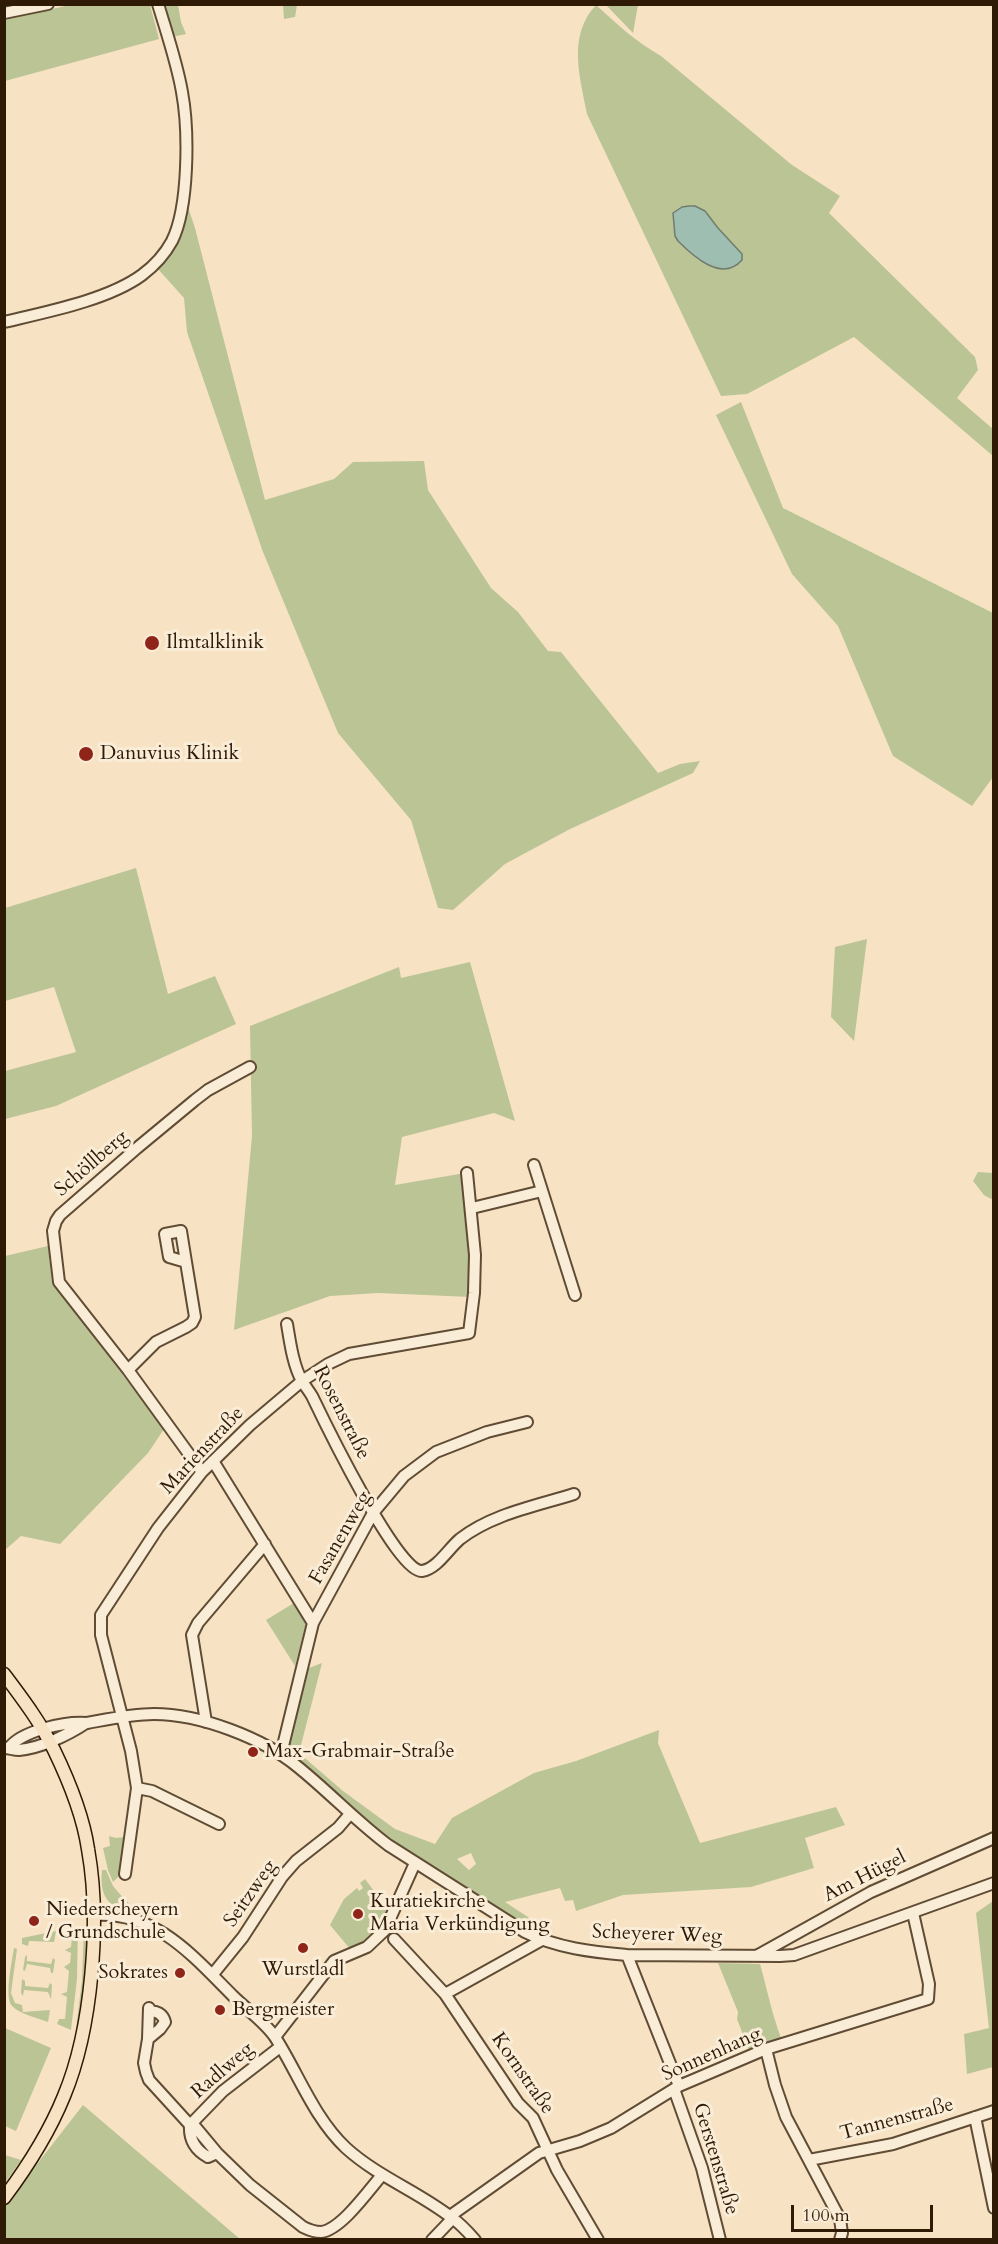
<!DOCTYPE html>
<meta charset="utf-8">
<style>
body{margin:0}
#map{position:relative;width:998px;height:2244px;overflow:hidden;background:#f7e3c3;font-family:Cardo,serif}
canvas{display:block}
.frame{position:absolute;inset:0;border:6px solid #2e1a05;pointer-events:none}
.scale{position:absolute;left:791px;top:2205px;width:142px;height:27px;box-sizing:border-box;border:3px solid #2e1a05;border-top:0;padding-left:8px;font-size:18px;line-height:21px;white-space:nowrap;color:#2e1a05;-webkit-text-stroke:4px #faedd8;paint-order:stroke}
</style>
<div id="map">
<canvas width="998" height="2244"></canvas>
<div class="frame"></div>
<div class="scale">100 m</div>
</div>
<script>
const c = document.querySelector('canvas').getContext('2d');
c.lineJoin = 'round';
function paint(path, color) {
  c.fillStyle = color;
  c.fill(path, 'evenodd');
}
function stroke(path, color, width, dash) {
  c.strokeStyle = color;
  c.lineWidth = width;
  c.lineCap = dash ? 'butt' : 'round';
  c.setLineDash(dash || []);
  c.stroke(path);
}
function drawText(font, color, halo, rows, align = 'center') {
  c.font = font + ' Cardo,serif';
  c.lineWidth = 6;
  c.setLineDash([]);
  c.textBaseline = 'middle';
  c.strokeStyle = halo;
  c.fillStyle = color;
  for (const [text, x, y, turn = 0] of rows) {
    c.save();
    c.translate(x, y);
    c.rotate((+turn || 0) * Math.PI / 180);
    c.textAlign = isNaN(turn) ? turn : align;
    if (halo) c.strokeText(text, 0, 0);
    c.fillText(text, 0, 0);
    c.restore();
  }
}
const green = new Path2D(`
 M75,4L150,5L159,39L5,81V19Z
 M164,5H178L181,22L186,34L172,37Z
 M283,5H297L295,17L284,19Z
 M596,5C617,24 636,42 661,56L792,165L840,196L829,213L975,357L978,370L957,398L993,429V456L854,337L747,394L721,396L587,114C580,77 567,36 596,5ZM695,206C717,217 728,244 737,266L728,269L714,267L694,255L675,236L673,213L683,207Z
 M606,5H638L633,33Z
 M188,207L195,228L265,500L334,479L353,462L424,461L428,490L491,588L518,612L548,651L561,652L658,773L680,764L700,761L693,773L570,829L505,864L453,910L438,908L411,820L338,733L263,552L187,332L184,298L158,269L180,236Z
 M741,402L783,508L993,613V777L972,806L893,756L838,626L792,574L716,415Z
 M136,868L168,994L215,976L236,1024L56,1106L5,1119V1071L76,1052L54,987L5,1001V908Z
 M867,939L854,1041L831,1017L835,947Z
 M470,962L515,1121L494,1113L402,1137L395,1185L465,1173L469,1206L471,1297L378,1293L330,1296L234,1330L252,1136L250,1026L399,967L401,978Z
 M978,1172L993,1173V1200L984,1195L973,1181Z
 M48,1246L52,1282L164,1429L148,1453L60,1544L21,1536L5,1550V1256Z
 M294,1603L306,1623L295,1666L266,1620Z
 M322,1663L299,1753L343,1791L395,1829L435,1844L452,1818L534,1773L576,1761L659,1730L658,1743L700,1843L836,1807L845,1825L805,1838L814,1868L751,1887L623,1895L576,1911L573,1900L565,1901L560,1888L505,1902L534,1921L531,1928L524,1927L397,1844L285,1754L290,1724L309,1668ZM471,1853L476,1864L469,1870L457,1859Z
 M109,1836L116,1838L124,1837L120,1875L113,1882L108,1870L103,1848L110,1846Z
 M102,1870H106L113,1886L125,1900L153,1922C123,1908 98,1912 102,1870Z
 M365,1879L390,1912C380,1930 369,1939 351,1950L330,1925L344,1899L357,1888L359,1891L363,1888L360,1883Z
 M993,1901V2067L967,2074L964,2034L989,2028L976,1913Z
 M78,1926L77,1979L71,2030L57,2024L59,2019H65L67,1997L61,1994L67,1992L69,1971L64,1967L70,1963L71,1953L65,1950L71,1947L72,1937L67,1934L68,1930Z
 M84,1928L87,1933L83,1999L79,2027L76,2029L82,1980Z
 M56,1931L54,1942L29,1941L28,1946L22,1944V1938Z
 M14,1948L17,1949L11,1993L15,2003L22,2005L23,2012L50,2010L48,2022C38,2018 19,2014 12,2006C4,1997 12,1961 14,1948Z
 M27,1955V1961L51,1964L53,1958L55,1960L53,1973H51L50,1968L27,1964L25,1971L23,1970L25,1957Z
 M718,1963L760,1964C767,1989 772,2014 781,2038L749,2050L737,2019L738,2012Z
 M22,1979L25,1981V1986L48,1988L50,1983L52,1985L51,1999L48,1992L24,1990L23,1996L21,1993Z
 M5,2028L51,2048L16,2131L5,2126Z
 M83,2105L240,2239L5,2240V2205Z
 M5,2155L21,2160L5,2183L4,2155Z`);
const water = new Path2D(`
 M689,206H695L705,211L718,228L742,254V260C722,283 693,256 678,241L675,236L673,213L682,207Z`);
const minor = new Path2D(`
 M4,13L48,4
 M4,322C46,312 108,300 142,275C154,266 165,254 172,241C189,207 189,130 182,92C177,63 167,34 158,4
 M534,1165L575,1295
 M472,1208L542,1191
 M181,1231L186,1262L169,1257L165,1234Z
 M287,1324C290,1342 293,1365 302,1381C305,1386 309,1391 312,1396C324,1421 398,1574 422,1571C437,1569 449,1548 460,1539C492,1514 536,1506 574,1494
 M128,1370L156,1342L186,1327L192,1323L195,1317L186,1262
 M213,1461L313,1623
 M202,1472L128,1370L59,1282L53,1231L56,1221L60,1215L137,1148L195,1100L208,1090L250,1067
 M206,1722L192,1635L198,1623L265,1544
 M4,1748C10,1748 13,1750 19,1750C41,1748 68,1735 86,1723
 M9,1748C21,1731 66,1721 87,1723C109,1719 132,1714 154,1714C200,1714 263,1738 298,1767C329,1792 356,1821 388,1845L525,1932C557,1948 592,1952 627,1955L780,1956L794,1955L994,1883
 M281,1754L313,1623L373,1513L404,1476L436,1452L487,1432L527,1422
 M137,1788L152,1791L219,1824
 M125,1874L137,1788L131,1751L101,1635V1615L158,1528L202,1472L250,1425L302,1381L328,1364L349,1354L469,1333L474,1293L475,1255L467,1173
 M93,1915C155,1910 193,1956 233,1996C246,2009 265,2022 275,2037C298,2073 314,2118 346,2148C378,2177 419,2192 452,2218C461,2224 468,2232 475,2240
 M394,1939L445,1994L542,1940
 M627,1955L679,2086
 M758,1955L871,1892L994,1838
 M213,1974L243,1937L282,1877L296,1861L338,1828L350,1814
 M445,1994L518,2103L533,2118L557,2170L598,2240
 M149,2008L148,2039L144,2063L146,2072L149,2080L190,2125L192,2123L217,2153L208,2157C195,2150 189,2140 190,2125
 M275,2037L334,1961L367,1947L385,1930L415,1863
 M148,2039L160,2029L165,2022C163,2014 156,2010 149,2012
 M766,2049L775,2085L786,2117L840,2219L842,2233L840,2240
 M674,2089L702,2168L720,2240
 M975,2117L994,2208
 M192,2123L223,2091L280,2047
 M217,2153L250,2185L303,2227C309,2230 314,2232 321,2232C341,2230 369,2190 382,2175
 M809,2160L893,2144L994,2111
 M450,2216L539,2153L580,2141L611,2128L679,2086L766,2049L928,1999L929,1984L913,1913
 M432,2240L453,2218`);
const major = new Path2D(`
 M4,1674C22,1698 41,1723 54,1750C69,1781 83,1815 88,1849C101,1921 92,2029 64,2096C49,2133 28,2166 4,2198`);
const markers = [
 [152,643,8,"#8f2418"],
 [86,754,8,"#8f2418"],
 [253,1752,6,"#8f2418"],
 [358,1914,6,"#8f2418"],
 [34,1921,6,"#8f2418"],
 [303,1948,6,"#8f2418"],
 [180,1973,6,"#8f2418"],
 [220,2010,6,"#8f2418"]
];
const poiNames = [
 ["Ilmtalklinik",166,643],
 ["Danuvius Klinik",100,754],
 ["Max-Grabmair-Straße",265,1752],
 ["Kuratiekirche",370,1902],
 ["Maria Verkündigung",370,1925],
 ["Niederscheyern",46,1910],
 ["/ Grundschule",46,1933],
 ["Wurstladl",303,1970,"center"],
 ["Sokrates",168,1973,"right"],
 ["Bergmeister",232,2010]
];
const streetNames = [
 ["Schöllberg",92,1164,-41],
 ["Rosenstraße",341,1413,63],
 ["Marienstraße",203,1451,-47],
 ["Fasanenweg",341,1538,-60],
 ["Am Hügel",865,1877,-27],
 ["Seitzweg",251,1894,-55],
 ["Scheyerer Weg",657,1935,2],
 ["Sonnenhang",712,2055,-24],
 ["Radlweg",223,2071,-41],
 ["Kornstraße",522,2074,55],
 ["Tannenstraße",897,2120,-15],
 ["Gerstenstraße",715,2159,73]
];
paint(green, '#bbc495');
paint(water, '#9dbeb1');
stroke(water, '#717c6c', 1.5);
stroke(minor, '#604c34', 14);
stroke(major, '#2e1a05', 15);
stroke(minor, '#faedd8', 10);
stroke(major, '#f7e3c3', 12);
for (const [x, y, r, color] of markers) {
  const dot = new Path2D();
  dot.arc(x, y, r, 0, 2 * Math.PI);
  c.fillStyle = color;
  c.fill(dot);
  stroke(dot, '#faedd8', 2);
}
drawText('20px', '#2e1a05', '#faedd8', poiNames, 'left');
drawText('20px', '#2e1a05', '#faedd8', streetNames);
</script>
